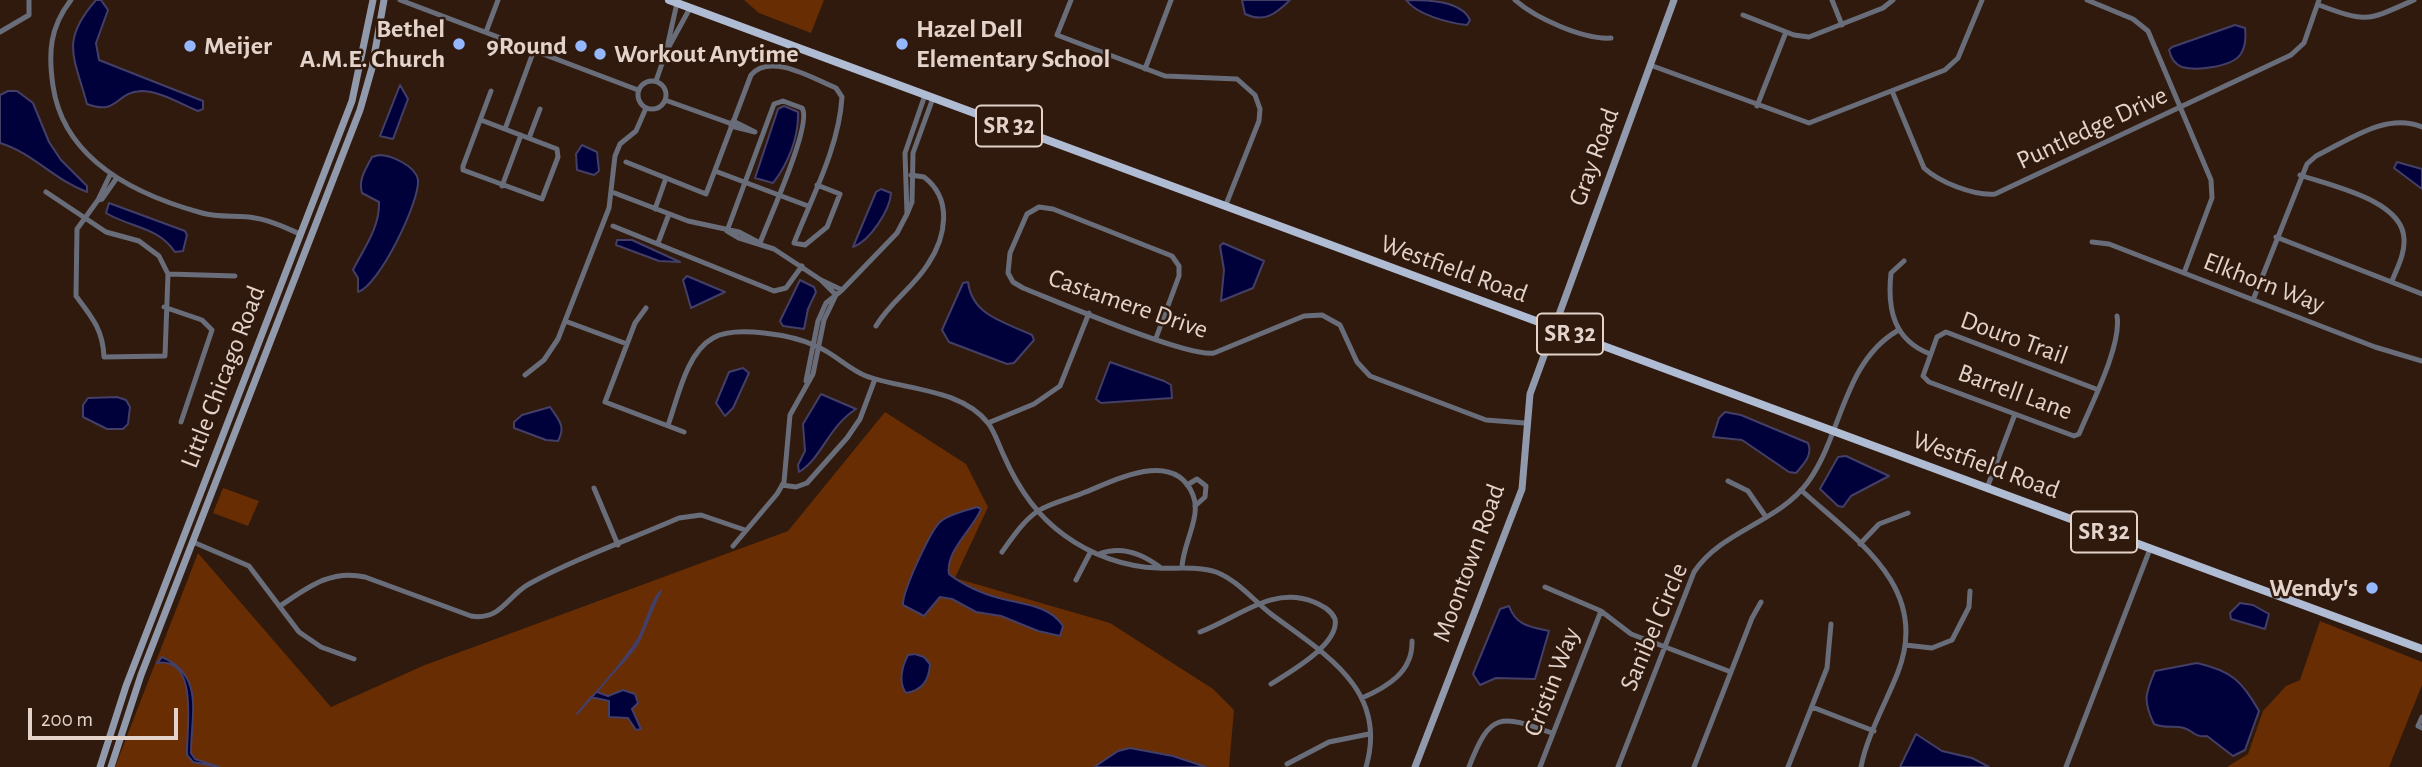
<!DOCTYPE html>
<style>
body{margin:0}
#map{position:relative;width:2422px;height:767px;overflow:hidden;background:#301a0d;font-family:"Alegreya Sans",sans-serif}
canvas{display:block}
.scale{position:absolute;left:28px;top:708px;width:150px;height:32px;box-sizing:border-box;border:4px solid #e3d3cb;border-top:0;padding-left:9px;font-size:21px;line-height:24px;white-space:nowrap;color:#e3d3cb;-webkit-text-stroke:5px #301a0d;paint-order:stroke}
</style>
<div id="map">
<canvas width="2422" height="767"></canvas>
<div class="scale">200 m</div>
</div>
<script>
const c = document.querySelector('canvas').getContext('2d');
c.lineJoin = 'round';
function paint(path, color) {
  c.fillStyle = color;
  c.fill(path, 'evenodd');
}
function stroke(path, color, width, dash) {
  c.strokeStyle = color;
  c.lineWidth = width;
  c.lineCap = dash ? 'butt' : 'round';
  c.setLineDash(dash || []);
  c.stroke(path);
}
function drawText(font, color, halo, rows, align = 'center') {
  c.font = font + ' "Alegreya Sans",sans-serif';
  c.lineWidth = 5;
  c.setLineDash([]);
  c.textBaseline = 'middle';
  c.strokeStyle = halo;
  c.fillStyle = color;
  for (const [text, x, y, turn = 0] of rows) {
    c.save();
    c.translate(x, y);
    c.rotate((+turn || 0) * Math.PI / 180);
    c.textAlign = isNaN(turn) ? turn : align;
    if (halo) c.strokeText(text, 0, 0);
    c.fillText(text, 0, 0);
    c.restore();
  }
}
const green = new Path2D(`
 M744,0H824L811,33L759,13Z
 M885,412L966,464L988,507L955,578L1110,623L1213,689L1234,710L1229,767H115L198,553L331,707L425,665L788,531Z
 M223,488L259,501L248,526L213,513Z
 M2320,621L2422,662V685L2389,767H2227L2248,754L2263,711L2286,686L2300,680Z`);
const water = new Path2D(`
 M96,0H101L108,10L96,43L99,60L203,101V109L198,111C181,104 160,91 141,91C115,92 119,116 87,104C74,56 60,41 96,0Z
 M1242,0H1290C1276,14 1264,23 1245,14Z
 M1406,0C1427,0 1461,0 1470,20L1467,25C1449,23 1417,15 1406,0Z
 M2235,25L2245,28C2246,37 2246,47 2240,55C2231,67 2196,71 2182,67C2174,64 2171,58 2169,50L2172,47Z
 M400,85L408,99L393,139L380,136Z
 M8,91H17L33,103L49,142L61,160L87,186V192C54,180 33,153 0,143V95Z
 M784,106L798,112C799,137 788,164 773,183L755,178L778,109Z
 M582,145L597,152L599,171L594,175L577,170L576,154Z
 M379,155C391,155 416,166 418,180C420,201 379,286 358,292V278L353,270C364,248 380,227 379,202L362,193C358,179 366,169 372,157Z
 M2397,162L2422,169V189L2394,168Z
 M881,189L891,193C890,210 870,241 853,247L876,192Z
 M109,203L185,231L187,235L183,251L175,252C157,226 131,228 106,213Z
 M617,240H632L680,262L659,261L616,245Z
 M1223,243L1264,261L1253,288L1221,301L1224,270L1220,246Z
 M687,276L725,292L691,308L683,280Z
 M800,280L814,287L816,292L808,309L804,329L783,326L780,321Z
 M968,282C972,316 1005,322 1032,335L1034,340L1014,363L1007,364L949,342L942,330L963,283Z
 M1110,362L1164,381L1171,385L1172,398L1101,403L1096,399Z
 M743,368L749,373L733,408L725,416L716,403L729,372Z
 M821,394L856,409C828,427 822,458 799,472L798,465L805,451L803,424Z
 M117,397L126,400L130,407L128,424L123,429H107L83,417V405L88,398Z
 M550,407C559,420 566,426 558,441L546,440L514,428V422L522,415Z
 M1725,412L1741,415L1808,443C1813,455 1804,464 1796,473L1789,472L1742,440L1713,437L1719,418Z
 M1846,456L1889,476L1851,496L1843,507L1838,506L1820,489L1838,457Z
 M977,507L981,509C974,528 945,551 949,574C961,584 983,594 999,598C1021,604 1050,605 1063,626L1060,636L1038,631L1001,616L976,612L952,599L940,597L924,616L903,605C902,592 931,529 941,521C952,513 965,511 977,507Z
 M661,591C652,607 647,625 639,641C628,661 609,674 597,692L608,696L623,690L635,694L638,703L632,709L641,729L636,730L628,718L609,717V701L591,697L577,714C597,691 621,666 638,639C645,627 652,598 661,591Z
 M2240,603L2253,605L2269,614L2265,629L2231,619L2230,613Z
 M1509,606C1516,626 1531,627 1549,631L1535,679L1496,678L1480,685L1473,674L1500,609Z
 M915,654L924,657L930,664C929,680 923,690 906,693C898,683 902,666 908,655Z
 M162,657C205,676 191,714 191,753L195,759L219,767L193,762L187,755C186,732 200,656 157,663Z
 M2197,663C2232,671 2242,681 2259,711L2245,750L2233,756L2207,736C2195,738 2194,731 2184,728C2174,725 2165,729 2154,724C2143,701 2145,694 2155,671Z
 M1916,734L1942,751L1972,758L1989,767H1900Z
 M1130,748L1173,756L1206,767H1094L1118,751Z`);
const street = new Path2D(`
 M71,0C50,27 48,52 53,86C64,161 136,195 202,213C219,218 238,215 255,218C271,220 286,228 300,234
 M400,0L638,90
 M1071,0L1057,35L1165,76L1237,79L1255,95L1260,109L1259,121L1225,207
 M1515,0C1535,18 1584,40 1611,38
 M1832,0L1842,25
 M2087,0L2133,19L2148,31L2211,180L2212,198L2184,273
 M677,3L666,52L690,8
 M2319,5C2367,23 2367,21 2414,0
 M1743,15L1794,35L1809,37L1883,8L1893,0
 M0,32L29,15V0
 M486,32L498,0
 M1650,65L1809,123L1945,70L1958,58L1982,0
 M1145,69L1171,0
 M638 95a14 14 0 1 1 28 0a14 14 0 1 1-28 0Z
 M656,81L666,52
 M1892,91L1924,168C1939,182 1974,196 1995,194L2291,55L2304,43L2319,0
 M925,95L905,153L907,214L912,202L913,153L933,98
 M665,100L732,124
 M1757,106L1786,32
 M481,120L557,149L558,157L542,199L463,170V166L491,91
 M731,126L755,132L733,121
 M505,129L534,50
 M529,138L540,109
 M626,162L706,194L751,75C770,52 814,79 836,88L842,97C839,147 812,197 794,243L805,245L827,227L840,194L817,185
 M715,171L808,206
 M110,175L98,200L102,199L116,179
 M2300,175C2331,186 2403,200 2404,239C2405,254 2397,268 2392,281
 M502,186L521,135
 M46,192L106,232L139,241L159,256L168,274L165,356L104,357C103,330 92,317 76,296L77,229L98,200
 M612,192L688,221L739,232L760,243
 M655,209L666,178
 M613,226L774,291L786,288L802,266
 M727,231L774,104L783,101L802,108C813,123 768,221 760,243
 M727,231L739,238L774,249L821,280
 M2276,237L2422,294
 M2092,242L2109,244L2375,347L2422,361
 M658,243L669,214
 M1904,261L1891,273C1887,310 1894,340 1930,354
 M168,274L235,276
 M842,290L821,280L836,295L842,290L897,233L907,214
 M2253,300L2307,164L2316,156C2349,140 2386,112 2422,127
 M164,307L202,320L212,330L181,422
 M646,308L635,323L605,402L684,432
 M565,321L627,344
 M876,326C890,302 913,288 928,264C946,237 953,199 924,177L911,175
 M1156,338L1179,276V266L1172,256L1053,209L1039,207L1027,214L1010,253L1008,273L1013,282L1023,288C1056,301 1188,358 1214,353L1304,316L1322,315L1340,325L1357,362L1370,376L1486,420L1525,423
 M525,375L544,360L558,339L609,208L615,156L620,144L636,131L646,108
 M2096,389L1946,332L1937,337L1923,376L1929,382L2074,436L2079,434C2091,405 2122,345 2117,316
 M988,423L1034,404L1060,386L1089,313
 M668,425C678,398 686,353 713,338C735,325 793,335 816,346C834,353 848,369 866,376C904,390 960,388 988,423C995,432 999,446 1004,456C1018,488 1036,515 1064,535C1091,555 1125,567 1158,568C1177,569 1198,566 1216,572C1237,580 1253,600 1271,614C1323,653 1389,689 1366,767
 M1728,481L1748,491L1766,517
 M782,485L796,487L807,483L847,438L860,419L875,379
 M1187,485L1197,479L1206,486L1205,497L1195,506
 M594,488L618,545
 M1987,488L2015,414
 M1801,490C1856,540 1931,587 1898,672C1886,703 1867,735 1861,767
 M193,542L249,566L299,632L321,647L354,659
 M1860,544L1879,524L1908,513
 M733,546L777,494L784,482L790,415L813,374L824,320L836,295L826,303L818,321L806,381
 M1002,552C1012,538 1024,520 1038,511C1050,503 1069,499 1083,493C1114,481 1174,448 1193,495C1202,517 1182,545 1182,568
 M1099,554C1122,545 1143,554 1161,568
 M1076,580L1091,551
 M1545,587L1601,611L1631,634L1731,672
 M280,606C307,588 330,569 365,577L471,616C501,621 507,596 529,584C574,559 631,539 679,518L701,515L745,530
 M1200,632C1238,618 1272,585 1314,602C1323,606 1331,610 1335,619C1340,644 1290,672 1271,684
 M1905,645L1932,648L1952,640L1969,607L1970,591
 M1362,698C1387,687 1413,672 1412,641
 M1812,707L1874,731
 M2422,717L2418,726L2422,728
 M1287,764L1329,742L1369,734
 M1469,767C1490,712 1500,714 1552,733
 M1540,767L1601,611
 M1618,767L1694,572C1722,530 1778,523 1808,482C1842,435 1843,363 1897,331
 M1694,767L1752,618L1761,602
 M1788,767L1827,668L1831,624
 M2066,767L2150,549`);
const secondary = new Path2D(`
 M100,767L126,686L352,101L373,0
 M111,767L141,675L360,110L372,68L384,0
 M1415,767L1522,489L1530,394L1674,0`);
const primary = new Path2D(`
 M669,0L2422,649`);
const markers = [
 [459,44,7,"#94b7fd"],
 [902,44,7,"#94b7fd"],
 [190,46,7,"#94b7fd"],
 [581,46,7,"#94b7fd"],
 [600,54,7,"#94b7fd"],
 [2372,588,7,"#94b7fd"]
];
const shields = [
 [1009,126,66],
 [1570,334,66],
 [2104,532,66]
];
const shieldNames = [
 ["SR 32",1009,126],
 ["SR 32",1570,334],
 ["SR 32",2104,532]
];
const poiNames = [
 ["Bethel",445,29],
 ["A.M.E. Church",445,59],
 ["Hazel Dell",916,29,"left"],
 ["Elementary School",916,59,"left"],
 ["Meijer",204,46,"left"],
 ["9Round",567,46],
 ["Workout Anytime",614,54,"left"],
 ["Wendy's",2358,588]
];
const streetNames = [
 ["Puntledge Drive",2092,128,-25],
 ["Gray Road",1594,157,-70],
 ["Westfield Road",1454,269,20],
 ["Elkhorn Way",2264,283,21],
 ["Castamere Drive",1128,304,19],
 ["Douro Trail",2014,338,20],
 ["Little Chicago Road",223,377,-69],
 ["Barrell Lane",2015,392,20],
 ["Westfield Road",1986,465,20],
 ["Moontown Road",1469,563,-70],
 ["Sanibel Circle",1654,627,-67],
 ["Cristin Way",1552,682,-69]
];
paint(green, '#682d03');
paint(water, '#00003b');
stroke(water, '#443f66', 2);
stroke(street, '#686d79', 5);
stroke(secondary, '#919aac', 7);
stroke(primary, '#b0bcd4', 8);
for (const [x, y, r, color] of markers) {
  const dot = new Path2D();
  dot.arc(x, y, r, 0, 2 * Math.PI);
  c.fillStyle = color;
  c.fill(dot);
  stroke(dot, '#301a0d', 2.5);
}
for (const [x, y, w] of shields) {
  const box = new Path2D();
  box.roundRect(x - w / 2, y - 20.5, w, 41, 5);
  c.fillStyle = '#301a0d';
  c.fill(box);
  stroke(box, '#e3d3cb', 2);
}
drawText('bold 24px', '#e3d3cb', null, shieldNames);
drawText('bold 26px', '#e3d3cb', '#301a0d', poiNames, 'right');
drawText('26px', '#e3d3cb', '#301a0d', streetNames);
</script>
